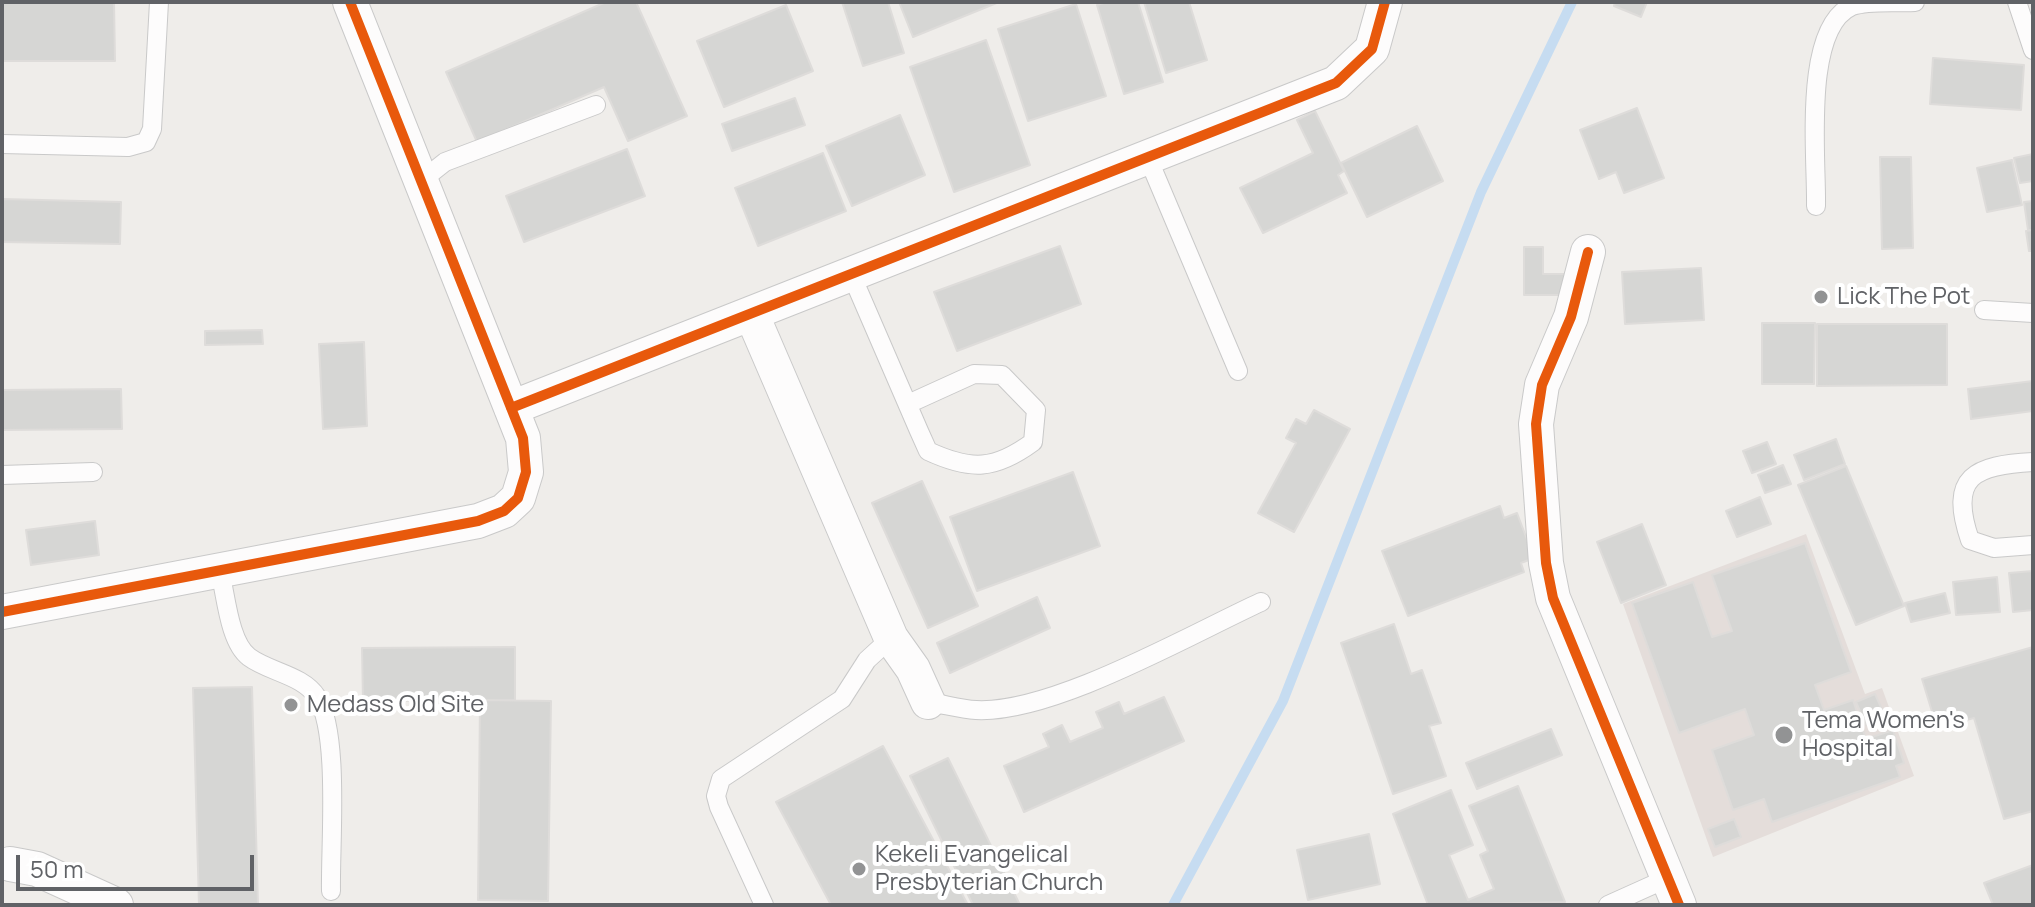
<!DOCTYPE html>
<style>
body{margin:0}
#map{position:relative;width:2035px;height:907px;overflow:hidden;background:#efedea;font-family:Manrope,sans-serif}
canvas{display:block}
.frame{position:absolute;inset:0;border:4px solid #606266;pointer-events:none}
.scale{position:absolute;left:16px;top:855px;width:238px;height:36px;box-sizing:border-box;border:4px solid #606266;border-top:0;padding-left:10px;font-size:24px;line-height:28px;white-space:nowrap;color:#606266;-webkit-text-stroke:6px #fff;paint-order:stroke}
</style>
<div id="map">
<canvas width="2035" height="907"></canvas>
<div class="frame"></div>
<div class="scale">50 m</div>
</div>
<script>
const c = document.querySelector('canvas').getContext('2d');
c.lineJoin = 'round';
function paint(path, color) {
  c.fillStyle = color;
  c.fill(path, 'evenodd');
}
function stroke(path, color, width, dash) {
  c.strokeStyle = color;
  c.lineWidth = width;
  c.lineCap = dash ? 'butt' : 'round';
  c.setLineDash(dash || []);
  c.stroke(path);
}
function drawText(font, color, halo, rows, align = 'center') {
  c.font = font + ' Manrope,sans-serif';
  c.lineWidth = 8;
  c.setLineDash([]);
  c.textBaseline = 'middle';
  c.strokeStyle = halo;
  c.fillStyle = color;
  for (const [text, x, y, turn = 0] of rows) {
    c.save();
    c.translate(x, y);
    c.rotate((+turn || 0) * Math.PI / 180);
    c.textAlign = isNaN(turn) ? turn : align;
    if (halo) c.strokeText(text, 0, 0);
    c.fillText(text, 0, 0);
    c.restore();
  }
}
const medical = new Path2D(`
 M1806,534L1865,694L1882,688L1914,776L1713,857L1623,604Z`);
const stream = new Path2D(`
 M1173,905L1283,701L1481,192L1572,2`);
const building = new Path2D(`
 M2,2H114L115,61H2Z
 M606,2H636L687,116L628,141L604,87L477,142L446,72Z
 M842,2H888L904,53L863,66Z
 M899,2H999L913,37Z
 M1107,2H1138L1163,82L1124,94L1097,5Z
 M1144,2H1189L1207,60L1166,73Z
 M1615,2H1647L1641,17L1614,6Z
 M1076,4L1106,96L1028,121L998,29Z
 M786,5L813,71L724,107L697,41Z
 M986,40L1030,165L954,192L910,67Z
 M1933,58L2024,65L2021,110L1930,104Z
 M795,98L805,125L732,151L722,124Z
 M1637,108L1664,178L1624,193L1616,172L1599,179L1580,130Z
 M1315,111L1344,171L1338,175L1347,193L1263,233L1240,188L1313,153L1297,120Z
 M900,115L925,175L852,206L826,146Z
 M1417,126L1443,181L1367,217L1341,163Z
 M627,149L645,196L524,242L506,196Z
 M823,153L846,211L758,246L735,188Z
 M2033,154V181L2020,183L2014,158Z
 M1880,157H1911L1913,248L1882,249Z
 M2012,160L2022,205L1987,212L1977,168Z
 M2,199L121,202L120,244L2,242Z
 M2033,201V230H2028L2024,202Z
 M2033,230V251H2029L2026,231Z
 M1060,246L1081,304L957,351L934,292Z
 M1524,247H1543V274H1567V295H1524Z
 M1701,268L1704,320L1625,324L1622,272Z
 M1762,323H1815L1814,384H1762Z
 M1817,324H1947V385L1817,386Z
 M262,330L263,344L205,345V331Z
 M364,342L367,426L323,429L319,344Z
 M2033,381V411L1971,419L1968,389Z
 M121,389L122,429L2,430V390Z
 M1314,410L1350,429L1294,532L1258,513L1296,443L1286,438L1296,419L1306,424Z
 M1836,439L1845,464L1804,480L1794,455Z
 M1767,442L1776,464L1752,473L1743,451Z
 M1783,465L1791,484L1765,493L1758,475Z
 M1846,466L1904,606L1856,625L1798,485Z
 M1073,472L1100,546L977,591L950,517Z
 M922,481L978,606L928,628L872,503Z
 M1760,497L1771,524L1737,537L1726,511Z
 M1500,506L1504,518L1517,513L1534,558L1521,563L1524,572L1408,616L1382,551Z
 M95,521L99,555L31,565L26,530Z
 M1642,524L1666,585L1621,603L1597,542Z
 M1805,543L1851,672L1815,685L1824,710L1853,700L1866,739L1893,730L1904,763L1896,766L1900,777L1772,822L1764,799L1733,810L1712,750L1754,735L1745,709L1679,733L1632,603L1693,582L1712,637L1732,631L1712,575Z
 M2033,571V610L2013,612L2009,573Z
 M1997,577L2000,612L1956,615L1953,582Z
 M1945,593L1950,613L1911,622L1905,603Z
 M1037,597L1050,628L950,673L937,643Z
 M1394,624L1411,674L1422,670L1441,723L1429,726L1446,776L1393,794L1341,643Z
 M515,647V700L363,701L362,648Z
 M2033,647V811L2004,819L1974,718L1937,728L1922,679Z
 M252,687L258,905H199L193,688Z
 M1875,694L1885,716L1866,725L1856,702Z
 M1164,697L1184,741L1024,812L1004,766L1049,747L1043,734L1062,725L1070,742L1103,728L1096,712L1119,702L1124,714Z
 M480,700L551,701L548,901L478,900Z
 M1551,729L1562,755L1477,789L1466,763Z
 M883,746L968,905H831L776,802Z
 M948,758L1020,905H973L910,776Z
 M1518,786L1565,902L1428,905L1393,814L1451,790L1473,845L1449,855L1468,900L1494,889L1480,855L1488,851L1469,806Z
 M1734,819L1741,837L1715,847L1708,829Z
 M1369,834L1380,884L1308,900L1297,850Z
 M2033,865V905H1993L1984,883Z`);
const lane = new Path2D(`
 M2017,2L2033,50
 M2,144L128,147L146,142L152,129L159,2
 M1148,158L1238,371
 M421,181L445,162L596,105
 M1816,206C1817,158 1802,28 1852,6C1869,0 1897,3 1915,2
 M852,276L919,431L928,451C971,471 995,470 1033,442L1036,410L1002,375L974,374L908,404
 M1984,310L2033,313
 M2033,462C1975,465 1948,476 1970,540L1994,548L2033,545
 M2,475L93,472
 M220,572C226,595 229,642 249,657C269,672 303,675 317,697C340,733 330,845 331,891
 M928,702C943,704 960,709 976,710C1052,714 1189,635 1261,602
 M764,905L719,807L716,796L721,779L842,699L867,660L891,638
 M1608,905L1668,878`);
const street = new Path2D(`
 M1588,252L1571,317L1542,385L1536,424L1546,563L1553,598L1679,905
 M752,315L891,638L913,669L928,702
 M511,408L1336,83L1372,49L1385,2
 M2,612L478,521L504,511L518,498L526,472L523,438L350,2
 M10,864L37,869L116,905`);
const cycleway = new Path2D(`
 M1588,252L1571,317L1542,385L1536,424L1546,563L1553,598L1679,905
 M511,408L1336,83L1372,49L1385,2
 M2,612L478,521L504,511L518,498L526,472L523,438L350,2`);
const markers = [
 [1821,297,8,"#929394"],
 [291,705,8,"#929394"],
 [1784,735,10,"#929394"],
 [859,869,8,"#929394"]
];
const poiNames = [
 ["Lick The Pot",1837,297],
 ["Medass Old Site",307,705],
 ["Tema Women's",1802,721],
 ["Hospital",1802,749],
 ["Kekeli Evangelical",875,855],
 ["Presbyterian Church",875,883]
];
paint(medical, '#e4ddda');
stroke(stream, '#c6dcf1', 10);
paint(building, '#d6d6d4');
stroke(building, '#dedcda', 2);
stroke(lane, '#c9c9c9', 20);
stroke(street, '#c9c9c9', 36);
stroke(lane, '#fdfcfc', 18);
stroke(street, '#fdfcfc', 34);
stroke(cycleway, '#e8590c', 10);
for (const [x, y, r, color] of markers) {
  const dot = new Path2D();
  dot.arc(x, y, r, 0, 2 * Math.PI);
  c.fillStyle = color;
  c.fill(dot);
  stroke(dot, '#fff', 3);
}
drawText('24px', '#606266', '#fff', poiNames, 'left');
</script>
